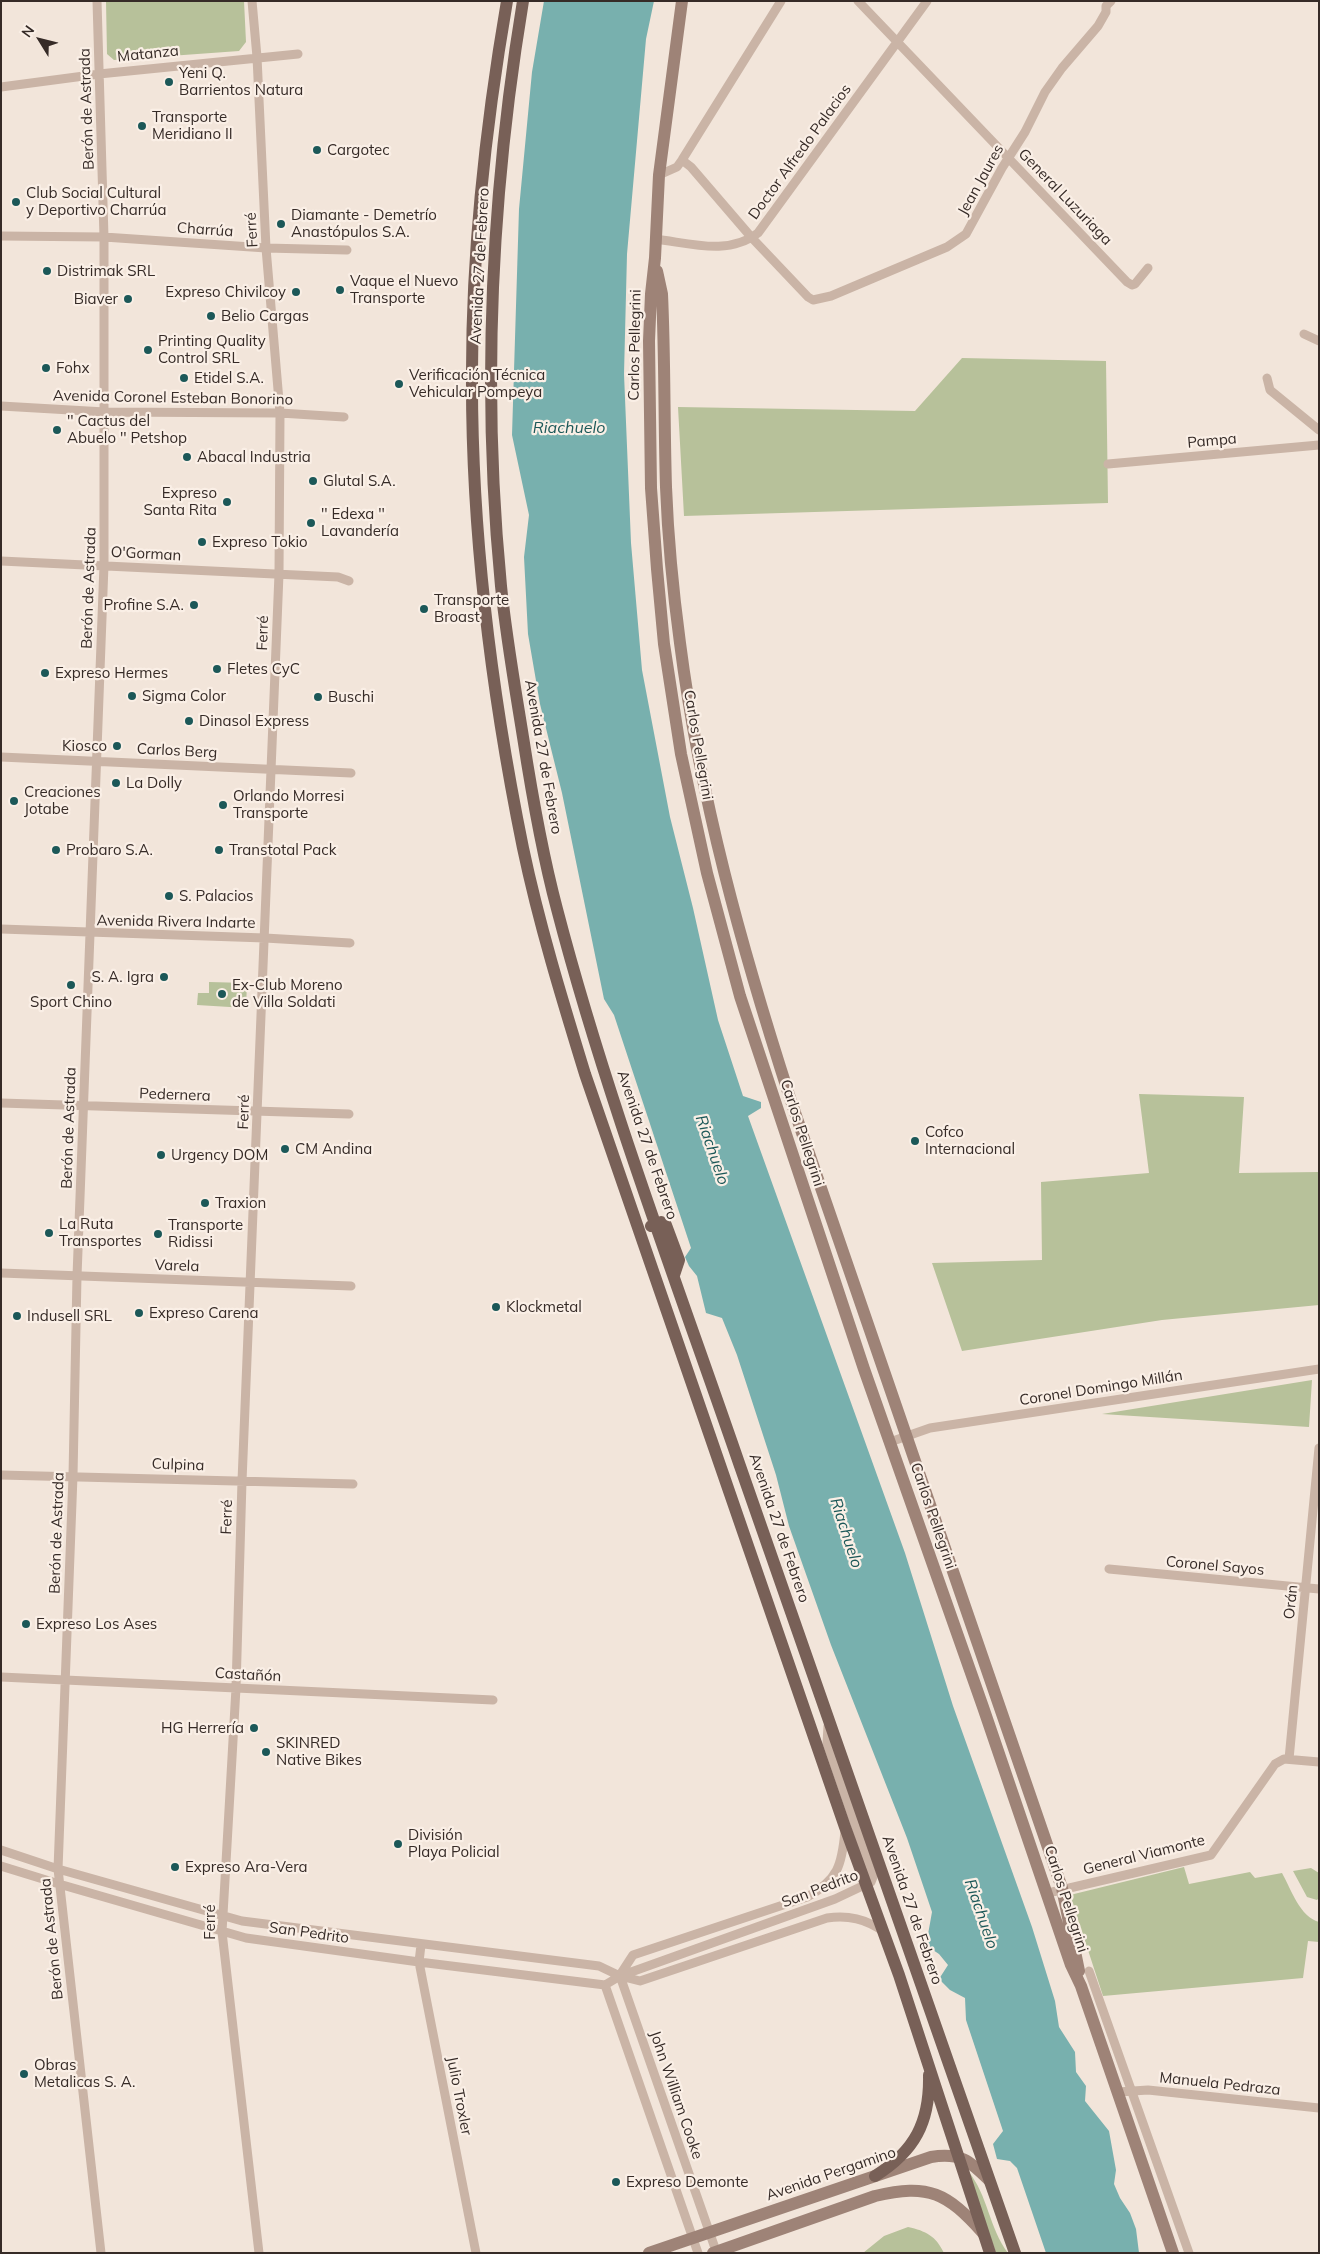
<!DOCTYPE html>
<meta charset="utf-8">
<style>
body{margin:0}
#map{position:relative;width:1320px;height:2254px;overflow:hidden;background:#f2e5da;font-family:Mulish,sans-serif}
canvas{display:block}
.frame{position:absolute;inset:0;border:2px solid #362b27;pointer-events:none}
.north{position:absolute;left:15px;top:15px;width:50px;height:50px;-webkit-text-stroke:4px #faefe6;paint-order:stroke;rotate:306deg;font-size:14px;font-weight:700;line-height:20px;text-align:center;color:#362b27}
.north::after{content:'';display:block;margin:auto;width:18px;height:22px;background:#362b27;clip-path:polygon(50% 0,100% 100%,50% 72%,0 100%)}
</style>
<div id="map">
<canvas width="1320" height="2254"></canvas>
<div class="frame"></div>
<div class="north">N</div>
</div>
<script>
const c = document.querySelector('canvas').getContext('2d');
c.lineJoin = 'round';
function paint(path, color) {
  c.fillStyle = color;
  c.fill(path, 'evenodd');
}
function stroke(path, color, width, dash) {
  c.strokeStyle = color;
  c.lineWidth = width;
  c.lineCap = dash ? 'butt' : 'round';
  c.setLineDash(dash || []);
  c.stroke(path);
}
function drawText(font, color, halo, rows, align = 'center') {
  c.font = font + ' Mulish,sans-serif';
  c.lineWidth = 4.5;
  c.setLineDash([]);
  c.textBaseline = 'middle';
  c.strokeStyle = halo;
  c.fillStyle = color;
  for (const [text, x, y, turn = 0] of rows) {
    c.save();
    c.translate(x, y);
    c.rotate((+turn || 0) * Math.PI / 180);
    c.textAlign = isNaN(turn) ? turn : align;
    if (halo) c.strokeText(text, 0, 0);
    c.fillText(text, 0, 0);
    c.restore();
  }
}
const green = new Path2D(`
 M106,1H244L246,42L239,51L114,60L107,54Z
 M962,358L1106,361L1108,503L684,516L678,407L915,411Z
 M209,982L247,983L246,1008L197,1005L198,993H209Z
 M1139,1094L1244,1097L1239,1173L1319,1172V1305L1162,1320L962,1351L932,1263L1042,1260L1041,1182L1149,1173Z
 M1312,1380L1309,1427L1102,1414Z
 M1184,1867L1189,1884L1250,1872L1255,1878L1282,1873C1291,1889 1300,1917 1319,1922V1942L1308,1941L1303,1978L1103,1996L1070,1895Z
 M1311,1868L1319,1873V1898L1317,1900L1307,1897L1293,1871Z
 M968,2171C988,2195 989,2228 1008,2253H996Z
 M908,2227C926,2231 936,2236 944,2253H863L884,2236Z`);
const water = new Path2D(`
 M544,1H654L646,39L627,254L624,374L631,543L642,670L670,817L693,908L718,1020L743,1096L761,1102V1108L748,1116L905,1553L953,1706L1032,1927L1055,2001L1059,2027L1075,2052L1076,2072L1086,2086L1085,2101L1109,2131L1116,2170L1114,2184L1120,2198L1130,2213L1136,2229L1139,2253H1046L1017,2168L1010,2161L997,2159L993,2144L1003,2131L966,2020L965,1998L950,1990L939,1979L948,1965L939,1954L930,1948L927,1940L932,1912L907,1838L831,1645L789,1526L776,1475L737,1355L722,1318L706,1313L697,1276L689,1266L685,1257L691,1248L614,1015L604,999L562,793L540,704L528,634L524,557L529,515L512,435L519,209L532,72Z`);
const minor = new Path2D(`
 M97,1L104,237V565L77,1276L73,1476L58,1869L101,2253
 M252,1L257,57L266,248L280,413L279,574L242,1481L236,1688L222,1932L259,2253
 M858,1L1127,282L1132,285L1135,284L1148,268
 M1,87L99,74L298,54
 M682,160L691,167L752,238L808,297L813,300L831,296L947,247L966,234L1002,168L1025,132L1045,92L1062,68L1098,26L1106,12V6L1111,1
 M659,175L677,167L682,160L781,1
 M1,236L104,237L266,248L347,250
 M655,239C690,243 728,256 758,233L927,1
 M1304,334L1319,341
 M1267,378L1270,390L1319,430
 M1,406L105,412L280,413L344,417
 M1108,464L1319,445
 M1,561L338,577L349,581
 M1,757L351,773
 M1,929L265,938L350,943
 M1,1103L349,1114
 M1,1273L351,1286
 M890,1442L930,1428L1319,1369
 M1,1475L353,1484
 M1109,1569L1319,1589
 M1,1677L493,1700
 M1289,1759L1319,1448
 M1,1850L58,1869L242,1921L599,1966L620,1976L640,1981L827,1918C849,1915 865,1919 883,1931
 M1,1866L59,1884L246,1938L419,1962L605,1985L620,1976L835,1899L871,1882L873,1877L827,1743L828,1726
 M1048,1893L1211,1855L1275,1764L1284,1759L1319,1762
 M421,1945L419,1962L476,2253
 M1089,1971L1189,2253
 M620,1975L633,1955L807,1897C838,1880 842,1865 845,1831
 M620,1976L716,2251
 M605,1985L698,2253
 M1118,2092L1148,2090L1319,2108`);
const secondary = new Path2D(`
 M682,1L659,175L655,258L651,294L649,341L651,488L657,569L664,644L681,754L707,873L740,996L864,1369L983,1707L1071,1965L1081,1986L1173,2253
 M657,271L662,294C665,358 664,423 666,487C668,539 673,591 680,643C700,799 742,949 790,1098L1062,1888L1079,1971
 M649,2253L931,2157C960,2152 970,2161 989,2180
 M713,2253L875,2196C929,2183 947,2193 983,2233`);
const primary = new Path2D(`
 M507,1C486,123 472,247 472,371C471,530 491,691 523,848C539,924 562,999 585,1074L845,1827L899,1975L990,2253
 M523,1C491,194 482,391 501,586C506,636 515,687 523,737C532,795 542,853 557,909C606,1097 677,1283 740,1466C831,1729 923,1991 1015,2253
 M651,1226L661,1222L666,1225L679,1260L674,1275
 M875,2176C915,2151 930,2122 929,2075`);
const markers = [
 [169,82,5,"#1c5858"],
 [142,126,5,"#1c5858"],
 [317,150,5,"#1c5858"],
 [16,202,5,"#1c5858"],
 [281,224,5,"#1c5858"],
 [47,271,5,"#1c5858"],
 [340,290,5,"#1c5858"],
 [296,292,5,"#1c5858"],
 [128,299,5,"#1c5858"],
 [211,316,5,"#1c5858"],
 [148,350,5,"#1c5858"],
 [46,368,5,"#1c5858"],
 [184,378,5,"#1c5858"],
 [399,384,5,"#1c5858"],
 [57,430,5,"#1c5858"],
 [187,457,5,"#1c5858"],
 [313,481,5,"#1c5858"],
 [227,502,5,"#1c5858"],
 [311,523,5,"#1c5858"],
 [202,542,5,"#1c5858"],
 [194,605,5,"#1c5858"],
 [424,609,5,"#1c5858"],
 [217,669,5,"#1c5858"],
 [45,673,5,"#1c5858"],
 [132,696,5,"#1c5858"],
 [318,697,5,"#1c5858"],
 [189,721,5,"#1c5858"],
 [117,746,5,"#1c5858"],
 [116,783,5,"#1c5858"],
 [14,801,5,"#1c5858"],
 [223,805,5,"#1c5858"],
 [56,850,5,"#1c5858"],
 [219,850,5,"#1c5858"],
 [169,896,5,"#1c5858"],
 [164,977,5,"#1c5858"],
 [71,985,5,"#1c5858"],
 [222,994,5,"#1c5858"],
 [915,1141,5,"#1c5858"],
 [285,1149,5,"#1c5858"],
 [161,1155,5,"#1c5858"],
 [205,1203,5,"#1c5858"],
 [49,1233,5,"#1c5858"],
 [158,1234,5,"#1c5858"],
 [496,1307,5,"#1c5858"],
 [139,1313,5,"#1c5858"],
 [17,1316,5,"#1c5858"],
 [26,1624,5,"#1c5858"],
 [254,1728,5,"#1c5858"],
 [266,1752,5,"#1c5858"],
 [398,1844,5,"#1c5858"],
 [175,1867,5,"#1c5858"],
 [24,2074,5,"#1c5858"],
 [616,2182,5,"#1c5858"]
];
const streetNames = [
 ["Matanza",148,54,-6],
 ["Berón de Astrada",87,109,-92],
 ["Doctor Alfredo Palacios",800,152,-54],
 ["Jean Jaures",981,180,-61],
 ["General Luzuriaga",1065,197,46],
 ["Charrúa",205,230,4],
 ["Ferré",252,230,-93],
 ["Avenida 27 de Febrero",480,266,-87],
 ["Carlos Pellegrini",635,345,-89],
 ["Avenida Coronel Esteban Bonorino",173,398,1],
 ["Pampa",1212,441,-5],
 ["O'Gorman",146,554,3],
 ["Berón de Astrada",89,588,-88],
 ["Ferré",263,633,-88],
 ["Carlos Pellegrini",698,745,80],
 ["Carlos Berg",177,751,3],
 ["Avenida 27 de Febrero",543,757,80],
 ["Avenida Rivera Indarte",176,922,1],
 ["Pedernera",175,1095,2],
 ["Ferré",244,1112,-88],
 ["Berón de Astrada",69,1128,-88],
 ["Carlos Pellegrini",802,1133,72],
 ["Avenida 27 de Febrero",647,1145,71],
 ["Varela",177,1266,2],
 ["Coronel Domingo Millán",1101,1388,-9],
 ["Culpina",178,1465,2],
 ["Carlos Pellegrini",933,1516,71],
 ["Ferré",227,1517,-88],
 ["Avenida 27 de Febrero",779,1528,71],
 ["Berón de Astrada",57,1533,-88],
 ["Coronel Sayos",1215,1566,5],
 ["Orán",1291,1602,-84],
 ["Castañón",248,1675,3],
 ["General Viamonte",1144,1855,-14],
 ["San Pedrito",820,1889,-21],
 ["Carlos Pellegrini",1066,1899,72],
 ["Avenida 27 de Febrero",912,1910,71],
 ["Ferré",210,1922,-90],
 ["San Pedrito",309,1933,8],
 ["Berón de Astrada",52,1939,-96],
 ["Manuela Pedraza",1220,2084,6],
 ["John William Cooke",676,2095,71],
 ["Julio Troxler",459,2096,79],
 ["Avenida Pergamino",831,2174,-19]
];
const poiNames = [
 ["Yeni Q.",179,73],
 ["Barrientos Natura",179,90],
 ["Transporte",152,117],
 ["Meridiano II",152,134],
 ["Cargotec",327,150],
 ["Club Social Cultural",26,193],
 ["y Deportivo Charrúa",26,210],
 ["Diamante - Demetrío",291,215],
 ["Anastópulos S.A.",291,232],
 ["Distrimak SRL",57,271],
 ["Vaque el Nuevo",350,281],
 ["Transporte",350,298],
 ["Expreso Chivilcoy",286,292,"right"],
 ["Biaver",118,299,"right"],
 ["Belio Cargas",221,316],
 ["Printing Quality",158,341],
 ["Control SRL",158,358],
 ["Fohx",56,368],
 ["Verificación Técnica",409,375],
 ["Vehicular Pompeya",409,392],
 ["Etidel S.A.",194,378],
 ["'' Cactus del",67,421],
 ["Abuelo '' Petshop",67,438],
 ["Abacal Industria",197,457],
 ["Glutal S.A.",323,481],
 ["Expreso",217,493,"right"],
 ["Santa Rita",217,510,"right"],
 ["'' Edexa ''",321,514],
 ["Lavandería",321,531],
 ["Expreso Tokio",212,542],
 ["Transporte",434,600],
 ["Broast",434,617],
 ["Profine S.A.",184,605,"right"],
 ["Fletes CyC",227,669],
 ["Expreso Hermes",55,673],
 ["Sigma Color",142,696],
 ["Buschi",328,697],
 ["Dinasol Express",199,721],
 ["Kiosco",107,746,"right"],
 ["La Dolly",126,783],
 ["Creaciones",24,792],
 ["Jotabe",24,809],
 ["Orlando Morresi",233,796],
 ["Transporte",233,813],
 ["Probaro S.A.",66,850],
 ["Transtotal Pack",229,850],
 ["S. Palacios",179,896],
 ["S. A. Igra",154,977,"right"],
 ["Ex-Club Moreno",232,985],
 ["de Villa Soldati",232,1002],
 ["Sport Chino",71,1002,"center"],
 ["Cofco",925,1132],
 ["Internacional",925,1149],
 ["CM Andina",295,1149],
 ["Urgency DOM",171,1155],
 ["Traxion",215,1203],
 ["La Ruta",59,1224],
 ["Transportes",59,1241],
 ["Transporte",168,1225],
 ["Ridissi",168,1242],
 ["Klockmetal",506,1307],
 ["Expreso Carena",149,1313],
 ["Indusell SRL",27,1316],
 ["Expreso Los Ases",36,1624],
 ["HG Herrería",244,1728,"right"],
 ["SKINRED",276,1743],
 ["Native Bikes",276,1760],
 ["División",408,1835],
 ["Playa Policial",408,1852],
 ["Expreso Ara-Vera",185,1867],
 ["Obras",34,2065],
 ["Metalicas S. A.",34,2082],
 ["Expreso Demonte",626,2182]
];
const waterNames = [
 ["Riachuelo",569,428],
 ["Riachuelo",712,1150,71],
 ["Riachuelo",846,1533,72],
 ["Riachuelo",981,1914,71]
];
paint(green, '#b7c19a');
paint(water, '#78b0ae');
stroke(minor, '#cab4a6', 9);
stroke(secondary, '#9e8377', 12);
stroke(primary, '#786057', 12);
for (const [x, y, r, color] of markers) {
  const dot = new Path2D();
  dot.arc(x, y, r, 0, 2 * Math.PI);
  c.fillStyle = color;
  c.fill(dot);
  stroke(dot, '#faefe6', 2);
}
drawText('15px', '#362b27', '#faefe6', streetNames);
drawText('15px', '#362b27', '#faefe6', poiNames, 'left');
drawText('italic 16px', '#1c5858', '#faefe6', waterNames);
</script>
